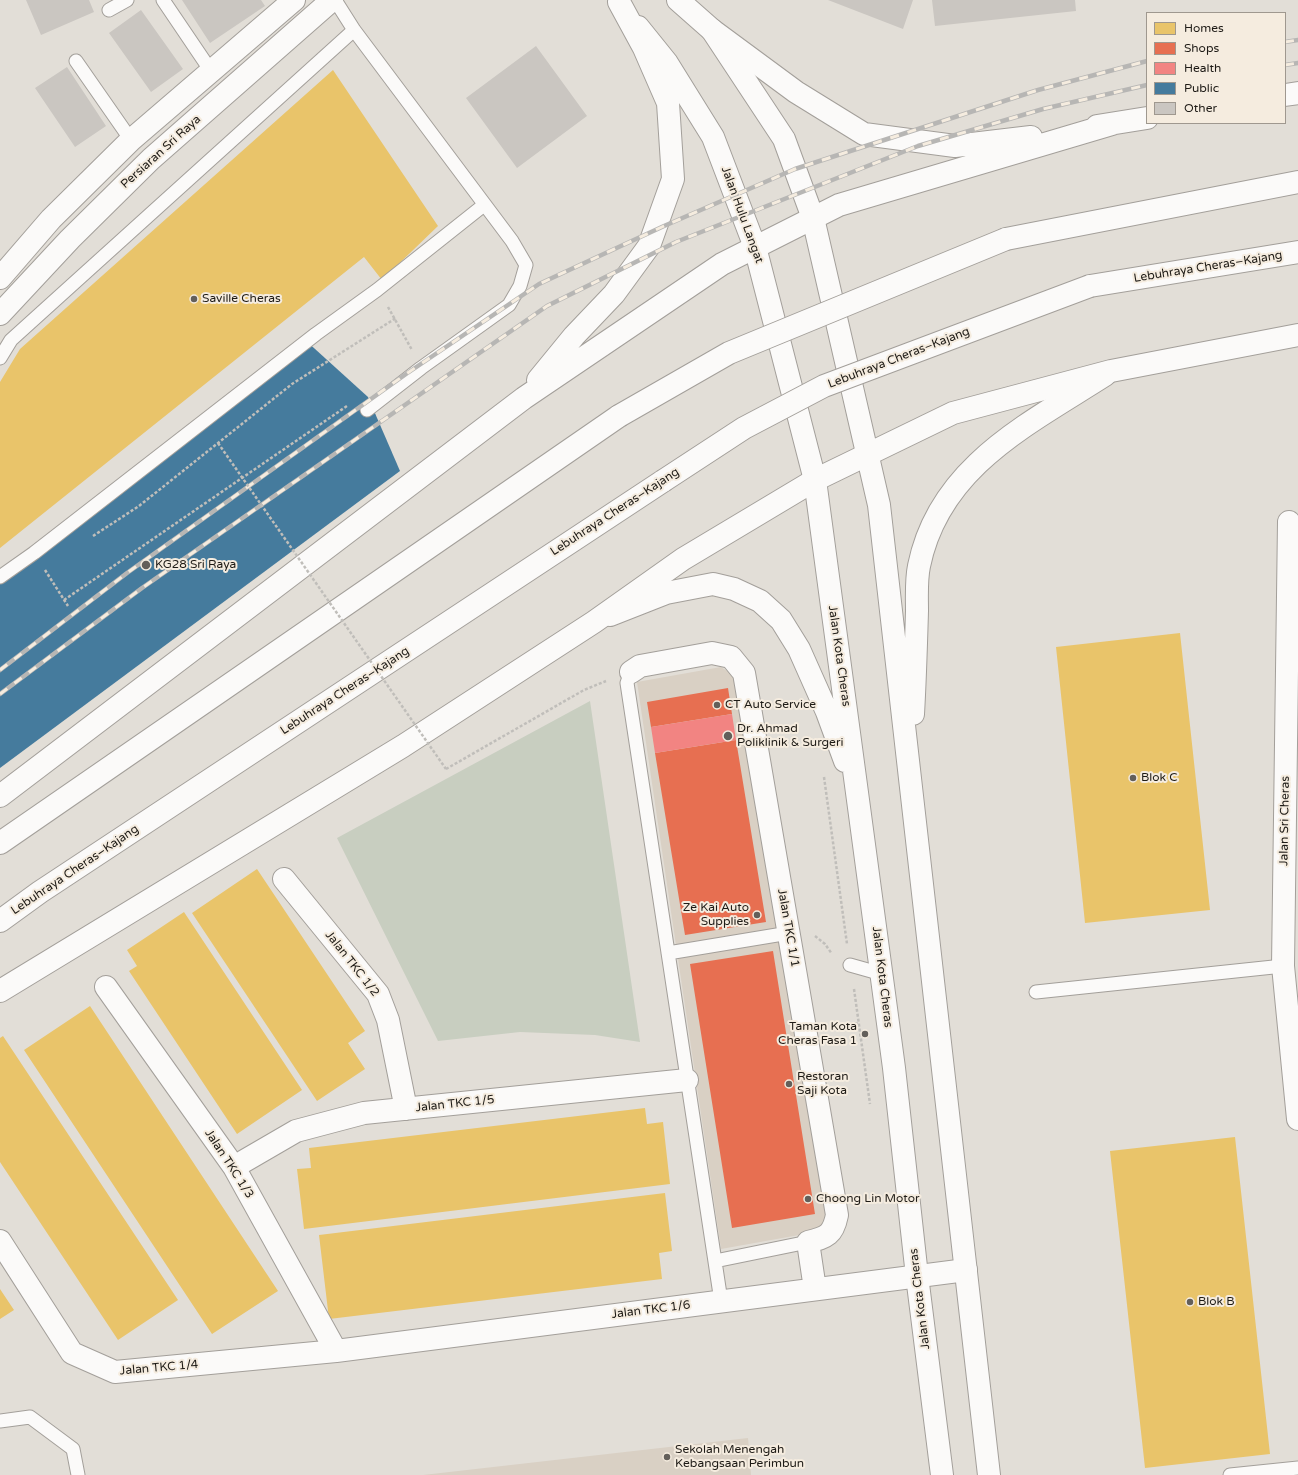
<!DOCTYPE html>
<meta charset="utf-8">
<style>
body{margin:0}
#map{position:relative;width:1298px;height:1475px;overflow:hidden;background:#e2ded7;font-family:"Varela Round",sans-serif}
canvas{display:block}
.legend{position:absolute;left:1146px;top:12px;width:140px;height:112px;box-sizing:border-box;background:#f5ecdf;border:1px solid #9f988f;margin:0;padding:5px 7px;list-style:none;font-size:12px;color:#1e1b16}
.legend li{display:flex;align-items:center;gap:8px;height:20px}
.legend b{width:20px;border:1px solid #9f988f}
</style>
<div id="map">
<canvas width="1298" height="1475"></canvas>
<ul class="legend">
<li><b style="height:11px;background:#e9c46a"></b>Homes</li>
<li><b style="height:11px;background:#e76f51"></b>Shops</li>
<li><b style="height:11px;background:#f28482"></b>Health</li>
<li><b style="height:11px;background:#457b9d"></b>Public</li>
<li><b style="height:11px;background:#cac6c1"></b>Other</li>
</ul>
</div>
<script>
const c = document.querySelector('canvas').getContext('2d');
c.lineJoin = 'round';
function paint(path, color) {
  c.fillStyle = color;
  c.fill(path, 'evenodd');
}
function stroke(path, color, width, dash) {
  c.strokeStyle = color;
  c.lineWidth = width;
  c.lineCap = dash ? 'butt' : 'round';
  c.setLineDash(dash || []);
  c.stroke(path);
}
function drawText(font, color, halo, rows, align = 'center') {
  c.font = font + ' "Varela Round",sans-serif';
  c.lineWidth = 4;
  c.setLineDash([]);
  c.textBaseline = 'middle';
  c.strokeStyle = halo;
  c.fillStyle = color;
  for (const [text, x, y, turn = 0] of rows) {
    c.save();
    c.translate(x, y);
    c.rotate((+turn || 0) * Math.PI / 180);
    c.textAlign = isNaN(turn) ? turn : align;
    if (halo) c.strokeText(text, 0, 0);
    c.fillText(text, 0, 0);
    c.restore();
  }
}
const built = new Path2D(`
 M721,667L736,677L828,1217L816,1232L721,1249L637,682Z
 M748,1438L751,1475H423Z`);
const green = new Path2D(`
 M590,701L640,1042L595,1035L520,1032L438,1041L337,838Z`);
const homes = new Path2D(`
 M333,70L438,226L382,280L364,257L0,548V382L20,349Z
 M1180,633L1210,910L1085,923L1056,647Z
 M257,869L365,1031L348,1043L365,1069L317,1101L192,913Z
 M184,912L302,1090L237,1134L129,971L137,966L127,950Z
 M90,1006L278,1291L212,1334L24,1050Z
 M3,1036L178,1300L118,1340L0,1162V1038Z
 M645,1108L647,1124L663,1122L670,1184L304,1229L297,1169L311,1168L309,1148Z
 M1235,1137L1270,1454L1145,1468L1110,1151Z
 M665,1193L672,1251L659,1253L662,1279L329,1319L319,1235Z
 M0,1289L14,1310L0,1319Z`);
const shops = new Path2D(`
 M728,688L732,714L651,727L647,702Z
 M736,740L766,922L685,935L655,753Z
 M773,951L815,1214L732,1228L690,964Z`);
const health = new Path2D(`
 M732,714L736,740L655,753L651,727Z`);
const public = new Path2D(`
 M304,339L368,397L400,471L0,768V581Z`);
const building = new Path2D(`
 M26,0H89L94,12L41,35Z
 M182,0H261L265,6L210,43Z
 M828,0H913L903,29Z
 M932,0H1075L1076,11L935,26Z
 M141,10L183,69L151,92L109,33Z
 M536,46L587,116L517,168L466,98Z
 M67,67L106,126L75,147L35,88Z`);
const path = new Path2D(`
 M388,307L412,350
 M93,536L139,506L292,384L396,318
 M45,570L68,606
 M64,600L347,406
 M446,769L584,690L606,681
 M824,777L847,944
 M815,936L825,944L832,954
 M854,989L870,1104
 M830,1027L859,1023`);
const lane = new Path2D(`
 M163,0L211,71
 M335,0L354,30L512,241L526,265L520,286L509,305L421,368L367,410
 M109,10L127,0
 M76,61L131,140
 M0,358L11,340L354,30
 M0,577L34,553L316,334L377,290L484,205
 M631,672L627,683L721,1301
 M668,953L789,933
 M850,965L882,974
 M1036,992L1283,966
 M715,1261L808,1242
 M0,1421L30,1417L73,1449L78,1475
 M1230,1475L1298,1468`);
const street = new Path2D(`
 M0,278L51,219L131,140L294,0
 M0,314L70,239L151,159L332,0
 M1289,522L1283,966L1298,1119
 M631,672L640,666L712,653L731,657L744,673L837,1215C833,1235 827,1237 808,1242L815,1289
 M284,879L378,994L388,1020L406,1109
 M106,987L234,1167L336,1351
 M234,1167L296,1131L364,1113L687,1080
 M0,1241L72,1353L115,1372L336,1351L966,1270`);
const secondary = new Path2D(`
 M678,0L712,30L784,139L813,218L879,505L989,1475
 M638,27L667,63L713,137L755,247L815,480L894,1068L917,1276L942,1475
 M610,615L666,593L713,584L734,589L760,601L781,620L799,649L827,712L845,761
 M913,714C915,680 916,645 917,611C917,597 916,580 919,566C939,467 1027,425 1105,375`);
const highway = new Path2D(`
 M712,30L796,92L864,134L955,146L1031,137
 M1285,95L1298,93
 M1097,126L1147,118
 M1006,239L1298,182
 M1090,286L1298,252
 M538,380L574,336L614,294L649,246L673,179L668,103L644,48L619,2
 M0,796L524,398L722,264L839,205L1112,124
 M0,843L619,416
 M0,921L40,892L663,481
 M0,991L403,746L594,622L683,559L815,480L953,413L1111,371L1298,335`);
const rail = new Path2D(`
 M1285,42L1298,40
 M1285,65L1298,63
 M0,670L127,573L406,374L539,284L664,226L795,169L1038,90L1147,61
 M0,694L142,588L547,306L676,242L918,146L1043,109L1147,85`);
const pathBridge = new Path2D(`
 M218,443L446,769`);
const highwayBridge = new Path2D(`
 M619,416L729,353L1006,239
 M663,481L744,428L824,386L1090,286`);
const markers = [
 [194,299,4,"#635f5a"],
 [146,565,5,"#635f5a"],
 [717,705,4,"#635f5a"],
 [728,736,5,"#635f5a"],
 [1133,778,4,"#635f5a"],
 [757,915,4,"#635f5a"],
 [865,1034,4,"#635f5a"],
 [789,1084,4,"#635f5a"],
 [808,1199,4,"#635f5a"],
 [1190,1302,4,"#635f5a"],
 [667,1457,4,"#635f5a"]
];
const streetNames = [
 ["Persiaran Sri Raya",161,152,-42],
 ["Jalan Hulu Langat",742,215,70],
 ["Lebuhraya Cheras–Kajang",1208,267,-9],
 ["Lebuhraya Cheras–Kajang",899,358,-21],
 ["Lebuhraya Cheras–Kajang",615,512,-33],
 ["Jalan Kota Cheras",839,656,82],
 ["Lebuhraya Cheras–Kajang",345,691,-33],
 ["Jalan Sri Cheras",1285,821,-89],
 ["Lebuhraya Cheras–Kajang",75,870,-34],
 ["Jalan TKC 1/1",788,928,80],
 ["Jalan TKC 1/2",352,964,52],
 ["Jalan Kota Cheras",882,977,83],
 ["Jalan TKC 1/5",455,1104,-6],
 ["Jalan TKC 1/3",229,1164,57],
 ["Jalan Kota Cheras",920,1299,-97],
 ["Jalan TKC 1/6",651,1310,-7],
 ["Jalan TKC 1/4",159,1368,-5]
];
const poiNames = [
 ["Saville Cheras",202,299],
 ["KG28 Sri Raya",155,565],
 ["CT Auto Service",725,705],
 ["Dr. Ahmad",737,729],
 ["Poliklinik & Surgeri",737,743],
 ["Blok C",1141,778],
 ["Ze Kai Auto",749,908,"right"],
 ["Supplies",749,922,"right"],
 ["Taman Kota",857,1027,"right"],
 ["Cheras Fasa 1",857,1041,"right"],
 ["Restoran",797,1077],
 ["Saji Kota",797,1091],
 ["Choong Lin Motor",816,1199],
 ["Blok B",1198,1302],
 ["Sekolah Menengah",675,1450],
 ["Kebangsaan Perimbun",675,1464]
];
paint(built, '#d9d0c4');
paint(green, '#c8cec0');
paint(homes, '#e9c46a');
paint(shops, '#e76f51');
paint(health, '#f28482');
paint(public, '#457b9d');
paint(building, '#cac6c1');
stroke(lane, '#a39f9a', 15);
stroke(street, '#a39f9a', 24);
stroke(secondary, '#a39f9a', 24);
stroke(highway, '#a39f9a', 24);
stroke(path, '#c0beba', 2.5, [3, 2]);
stroke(lane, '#fbfaf9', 13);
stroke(street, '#fbfaf9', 22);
stroke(secondary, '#fbfaf9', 22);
stroke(highway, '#fbfaf9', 22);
stroke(rail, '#b7b6b4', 4.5);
stroke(rail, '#f5ecdf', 3, [9]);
stroke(highwayBridge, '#a39f9a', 24, []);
stroke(pathBridge, '#c0beba', 2.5, [3, 2]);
stroke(highwayBridge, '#fbfaf9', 22);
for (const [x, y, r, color] of markers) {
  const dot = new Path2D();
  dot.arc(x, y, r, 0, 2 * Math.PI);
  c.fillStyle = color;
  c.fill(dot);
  stroke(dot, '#f5ecdf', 1.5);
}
drawText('12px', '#1e1b16', '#f5ecdf', streetNames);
drawText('12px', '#1e1b16', '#f5ecdf', poiNames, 'left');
</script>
